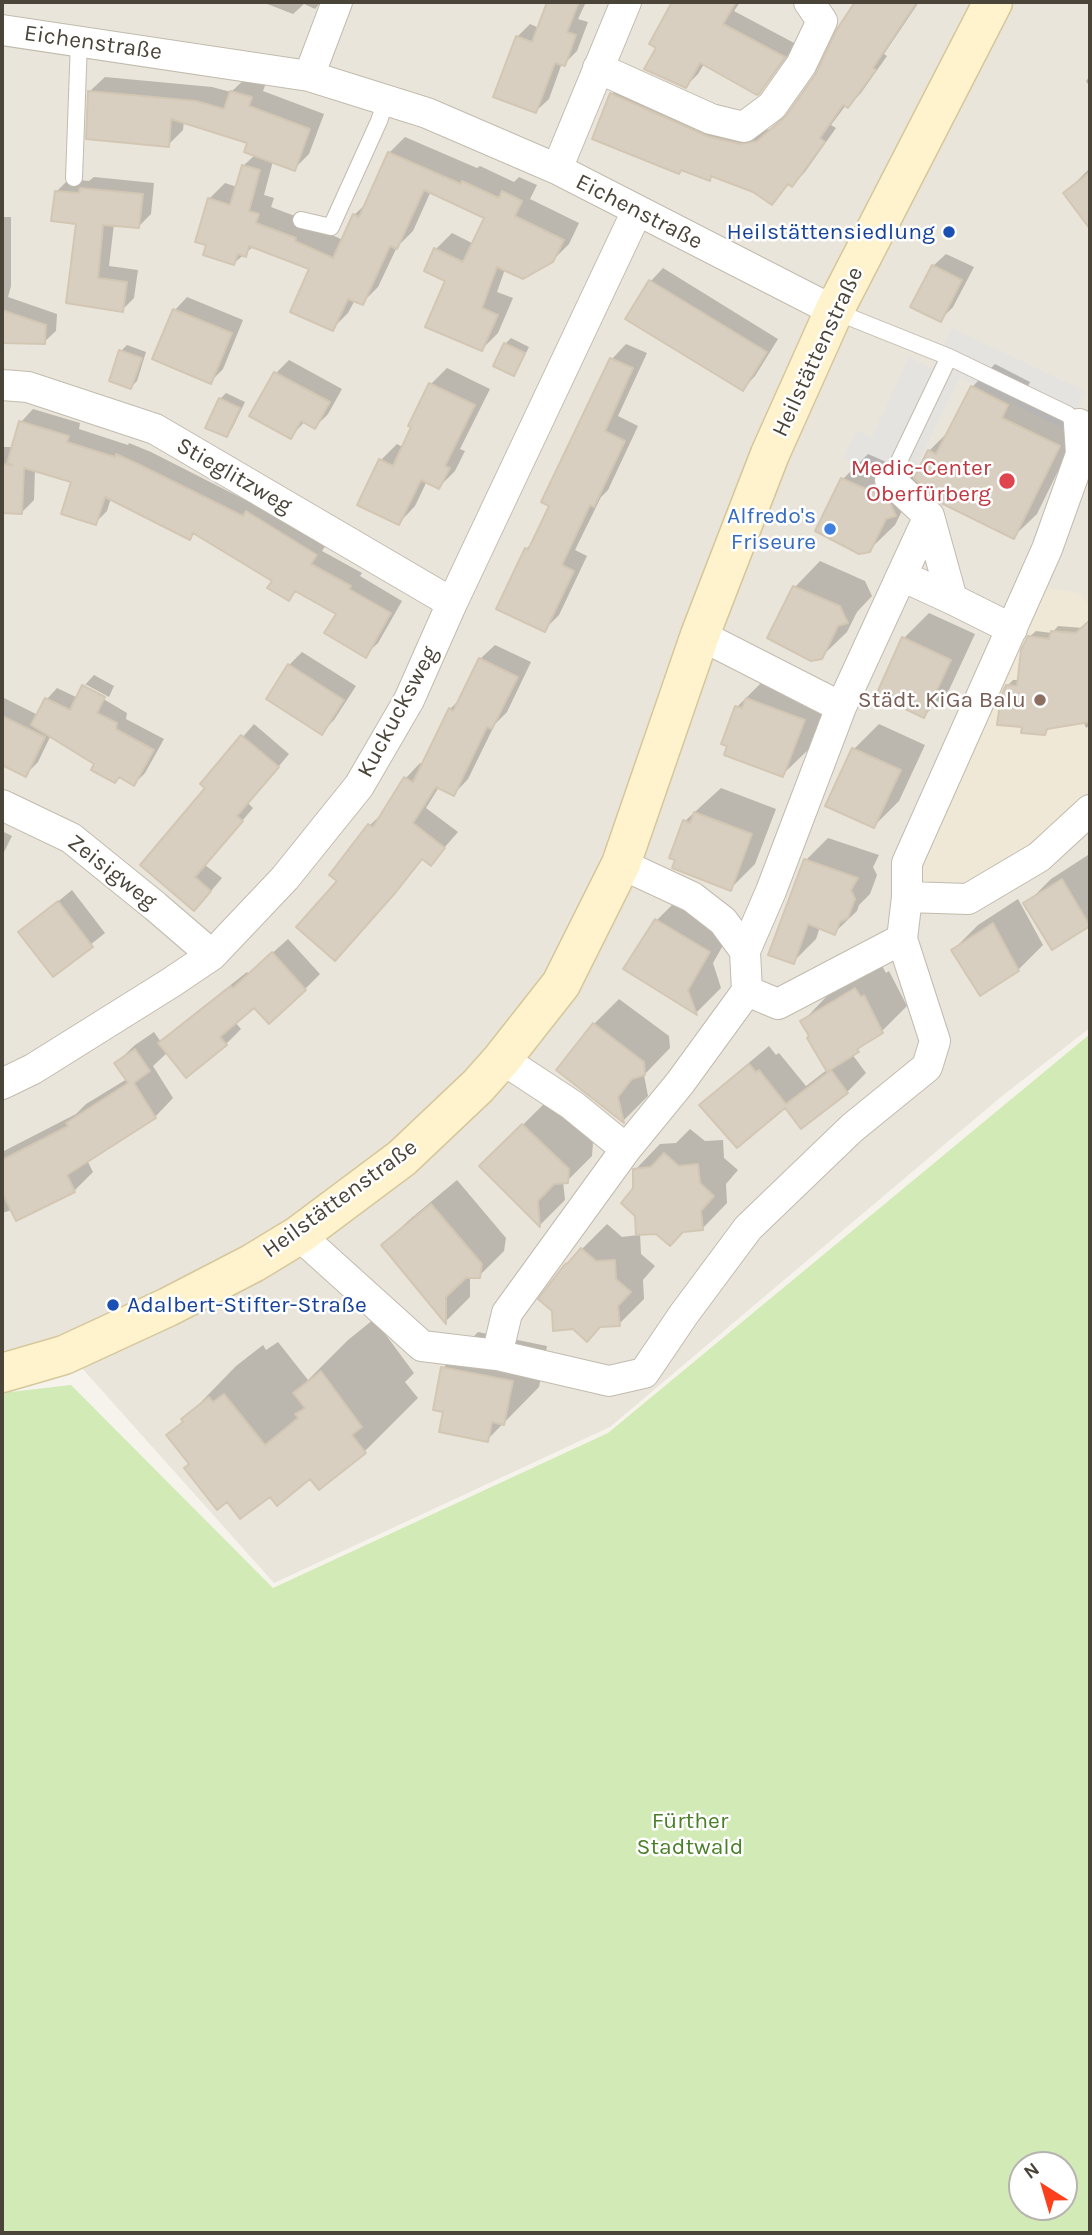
<!DOCTYPE html>
<meta charset="utf-8">
<style>
body{margin:0}
#map{position:relative;width:1092px;height:2235px;overflow:hidden;background:#f6f3ec;font-family:Karla,sans-serif}
canvas{display:block}
.frame{position:absolute;inset:0;border:4px solid #4b4439;pointer-events:none}
.north{position:absolute;left:1008px;top:2151px;width:70px;height:70px;box-sizing:border-box;background:#fff;border:2px solid #b7b4b0;border-radius:50%;rotate:323deg;font-size:19px;font-weight:700;line-height:28px;text-align:center;color:#4b4439}
.north::after{content:'';display:block;margin:auto;width:24px;height:32px;background:#fc3f1d;clip-path:polygon(50% 0,100% 100%,50% 72%,0 100%)}
</style>
<div id="map">
<canvas width="1092" height="2235"></canvas>
<div class="frame"></div>
<div class="north">N</div>
</div>
<script>
const c = document.querySelector('canvas').getContext('2d');
c.lineJoin = 'round';
function paint(path, color) {
  c.fillStyle = color;
  c.fill(path, 'evenodd');
}
function stroke(path, color, width, dash) {
  c.strokeStyle = color;
  c.lineWidth = width;
  c.lineCap = dash ? 'butt' : 'round';
  c.setLineDash(dash || []);
  c.stroke(path);
}
function drawText(font, color, halo, rows, align = 'center') {
  c.font = font + ' Karla,sans-serif';
  c.lineWidth = 5;
  c.setLineDash([]);
  c.textBaseline = 'middle';
  c.strokeStyle = halo;
  c.fillStyle = color;
  for (const [text, x, y, turn = 0] of rows) {
    c.save();
    c.translate(x, y);
    c.rotate((+turn || 0) * Math.PI / 180);
    c.textAlign = isNaN(turn) ? turn : align;
    if (halo) c.strokeText(text, 0, 0);
    c.fillText(text, 0, 0);
    c.restore();
  }
}
const residential = new Path2D(`
 M2,2H1090V1028L1002,1096L610,1427L274,1583L80,1366L2,1375Z`);
const education = new Path2D(`
 M1039,587L1079,593L1090,607V793L979,887L934,890L919,877L917,866Z`);
const green = new Path2D(`
 M1090,1034V2233H2V1393L71,1385L273,1588L608,1433ZM1022,2165H1064V2207H1022Z`);
const parking = new Path2D(`
 M952,328L1087,392L1067,431L960,377L906,487L843,458L856,431L872,437L909,357L932,369Z`);
const shadow = new Path2D(`
 M262,2H321L315,9L304,4L293,14Z
 M548,2H586L578,19L588,22L577,51L564,64L562,63L549,99L536,111L517,37L530,24L539,28Z
 M676,2H740L734,11L796,44L770,80L757,93L704,64L698,74L686,86L659,47L652,44Z
 M857,2H919L884,54L887,56L861,93L848,106L846,105L831,125L836,128L805,172L792,185L790,183L772,203L754,190L713,175L709,179L594,138L612,94L625,81L754,132L772,129L791,112L817,76L839,30Z
 M1090,76V87L1086,81Z
 M105,77L212,87L231,92L247,77L266,83L263,91L324,114L309,154L294,169L273,161L264,195L274,198L271,207L311,222L310,225L343,240L354,215L367,203L389,153L405,137L477,168L480,166L514,182L519,177L537,185L530,199L579,223L569,244L552,261L505,269L497,292L513,298L498,333L482,349L447,280L436,249L452,233L474,244L486,217L431,191L413,231L397,247L378,287L362,303L355,300L348,313L332,329L312,268L254,246L234,263L208,244L209,199L225,183L237,187L243,166L255,155L249,142L184,121L183,130L168,145L90,91Z
 M1090,168V226L1065,193Z
 M94,177L154,183L151,214L139,226L114,224L109,266L138,270L134,298L122,310L68,302L78,223L57,191L69,179L89,181Z
 M2,217H11V286L8,297L57,314L56,331L44,342L2,341Z
 M946,254L974,267L953,307L940,320L933,266Z
 M663,268L778,339L755,376L743,389L627,318L651,281Z
 M187,297L243,320L223,369L210,382L155,358L175,310Z
 M511,338L529,347L519,367L513,373L505,344Z
 M626,344L647,353L618,416L638,426L608,490L601,497L575,550L587,556L559,615L544,630L526,549L535,540L612,359Z
 M127,345L146,352L137,381L131,387L121,351Z
 M289,360L342,389L328,414L315,427L305,421L291,437L252,416L276,373Z
 M995,364L1030,382L1024,395L1082,422L1037,514L1013,537L929,451L951,429L972,387Z
 M447,368L490,389L460,449L465,451L455,471L439,487L427,481L415,506L399,523L381,460L397,444L403,447L413,426L411,425L431,384Z
 M226,393L245,402L232,429L226,435L220,399Z
 M33,409L80,423L79,429L128,445L129,443L151,452L328,542L322,551L362,573L360,576L402,601L378,643L365,655L338,613L297,590L288,599L274,580L195,532L190,538L111,498L107,511L95,523L73,481L35,469L34,500L22,512L2,498V447H13L21,422Z
 M868,454L907,471L916,479L921,489L905,505L895,525L869,550L843,479Z
 M820,561L865,581L872,596L857,612L847,632L821,657L769,637L795,587Z
 M929,613L975,634L949,690L924,716L904,638Z
 M1090,622V725L1086,728L1083,721L1051,727L1044,733L1024,725L1007,686L1013,680H1020L1029,637L1036,631L1052,633L1058,626L1083,628Z
 M495,645L531,662L507,712L495,724L468,779L454,794L439,787L426,808L458,832L431,863L424,858L350,944L339,881L370,825L385,811L406,778L420,763L423,765L450,709L461,698L480,659Z
 M302,652L356,686L334,720L322,732L289,665Z
 M94,675L114,686L109,697L85,684V688L127,713L126,719L164,739L145,773L134,784L51,735L38,762L25,775L2,763V697L38,715L47,699L57,688L78,698L84,686Z
 M762,682L829,695L808,750L782,775L737,707Z
 M254,724L289,754L248,803L253,808L205,865L222,878L206,897L142,865L207,788L202,784Z
 M879,724L925,745L899,801L874,826L854,749Z
 M721,788L776,809L755,864L730,889L685,821Z
 M2,831L12,836L2,856Z
 M828,838L879,855L873,867L877,875L870,894L859,905L857,911L834,933L820,927L816,939L793,962L806,860Z
 M1088,855L1090,858V924L1053,947L1026,904L1051,879Z
 M72,890L105,933L53,975L21,932Z
 M682,895L734,926L713,963L721,988L697,1012L626,969L657,920Z
 M1018,899L1043,945L1018,970L953,950L978,925Z
 M288,939L320,974L305,989L269,1022L254,1006L235,1022L241,1029L226,1044L168,1052L153,1066L173,1098L155,1117L87,1160L93,1172L74,1191L2,1213V1152L76,1114L86,1104L127,1079L116,1063L135,1045L154,1032L161,1042L176,1028L247,972L249,974Z
 M881,964L886,973L889,971L907,1006L882,1031L852,1054L866,1073L847,1092L801,1127L785,1106L702,1105L721,1086L769,1046L776,1055L779,1053L806,1086L828,1069L802,1022L827,996Z
 M619,999L669,1036L670,1048L644,1075L648,1096L624,1120L558,1069L594,1024Z
 M548,1100L593,1143L592,1156L567,1181H563L565,1200L540,1225L481,1166Z
 M690,1129L705,1141L723,1140L724,1158L738,1170L726,1184L727,1203L702,1229L640,1233L641,1254L655,1266L643,1280L644,1299L619,1324L566,1265L607,1224L622,1237L638,1235L635,1170L660,1144L676,1143Z
 M457,1180L506,1238L504,1251L479,1276H470V1297L446,1321L383,1245L409,1220Z
 M374,1319L414,1373L405,1382L418,1398L365,1451L319,1488L311,1477L270,1495L227,1500L191,1464L169,1435L236,1366L263,1345L266,1350L278,1342L308,1380L348,1340Z
 M478,1332L547,1346L539,1387L487,1440L443,1368Z`);
const building = new Path2D(`
 M547,2H579L567,32L576,35L565,66L555,63L536,113L493,97L516,36L532,42Z
 M672,2H736L723,24L785,57L759,94L757,95L700,63L686,88L644,69L656,48L649,44Z
 M855,2H917L873,68L876,70L848,108L843,105L820,138L825,142L792,187L788,184L772,205L753,192L711,176L710,181L681,170L679,174L592,139L610,93L707,136L740,144L757,141L786,116L815,75L837,29Z
 M88,91L196,101L224,109L230,91L252,97L249,106L310,129L295,171L244,152L247,143L171,119L169,147L86,139Z
 M388,152L461,184L462,181L499,198L502,191L522,201L515,216L564,240L553,262L523,279L497,267L482,308L498,315L482,351L425,327L445,281L424,271L434,248L463,262L484,218L424,190L397,249L390,246L363,305L348,299L333,331L290,312L309,269L249,246L246,257L238,254L234,265L203,255L206,245L195,242L208,198L230,205L242,165L260,170L249,211L259,214L256,223L296,238L295,241L333,258L353,214L359,217Z
 M1090,172V229L1063,193Z
 M80,188L143,194L139,228L103,225L98,278L127,282L123,312L66,303L76,224L51,221L55,191L79,193Z
 M932,265L962,280L941,322L910,307Z
 M649,280L767,352L743,391L625,319Z
 M173,309L232,333L211,384L152,359Z
 M2,310L46,325L45,344L2,343Z
 M504,343L525,353L514,376L493,366Z
 M119,350L142,358L131,389L109,381Z
 M610,358L633,368L605,431L625,441L594,507L590,505L562,565L574,571L545,632L496,609L525,548L528,550L549,506L541,502Z
 M274,372L330,402L315,429L301,421L291,439L249,416Z
 M429,383L475,405L445,466L450,468L439,489L421,480L399,525L357,505L379,459L393,466L411,427L408,426Z
 M971,386L1008,405L1002,418L1060,446L1014,539L939,502L914,478L928,450L936,454Z
 M219,398L240,408L227,437L205,428Z
 M19,421L69,436L67,442L115,457L116,454L138,464L243,516L246,511L317,555L311,564L351,586L349,589L391,613L366,658L324,633L336,614L295,591L289,601L267,588L272,581L193,533L190,540L105,497L96,525L61,514L71,482L24,468L22,514L2,513V464L12,465L7,463Z
 M841,478L882,496L891,505L896,516L886,519L870,552L859,554L815,531Z
 M793,586L840,606L848,623L838,626L822,659L811,661L767,638Z
 M1090,620V722L1047,729L1045,735L1021,733L1022,727L997,725L1001,696L1006,685L1017,686L1021,650L1028,636L1049,639L1051,631L1076,633Z
 M902,637L951,660L924,718L876,695Z
 M479,658L518,677L492,729L487,727L454,796L436,787L413,823L445,848L431,866L422,859L396,892L335,961L296,927L337,881L329,875L368,824L373,827L404,777L413,782L449,708L453,711Z
 M288,664L344,700L322,735L266,699Z
 M82,685L105,697L97,713L117,723L116,729L154,750L134,786L119,777L115,783L91,770L94,764L31,725L45,698L70,710Z
 M746,698L805,720L783,777L724,755L727,746L721,744L735,706L742,708Z
 M2,716L45,737L26,777L2,765Z
 M241,735L279,767L237,816L243,821L195,877L211,891L194,911L140,865L205,788L200,784Z
 M852,748L901,770L874,828L825,806Z
 M694,812L752,834L731,891L672,868L675,860L669,858L683,820L690,823Z
 M804,859L858,878L851,890L855,899L848,918L840,922L835,935L808,924L794,964L768,955Z
 M1062,879L1090,926L1052,950L1023,903Z
 M58,901L93,947L53,977L18,932Z
 M655,919L710,952L688,990L697,1015L623,969Z
 M993,923L1019,971L980,996L951,950Z
 M272,952L306,990L269,1024L254,1008L220,1037L227,1045L186,1078L158,1043L231,986L233,988Z
 M855,988L861,997L864,995L883,1033L857,1049L859,1052L827,1072L807,1038L809,1036L800,1021Z
 M593,1023L644,1062L645,1075L632,1079L618,1097L624,1123L556,1070Z
 M135,1049L150,1071L134,1083L156,1118L67,1175L75,1192L16,1221L2,1192V1160L68,1126L66,1123L128,1083L114,1063Z
 M749,1064L756,1072L759,1070L786,1104L831,1070L848,1093L801,1129L785,1108L737,1148L699,1105Z
 M522,1124L569,1169L568,1183L554,1184L538,1201L540,1227L479,1166Z
 M664,1153L679,1166L698,1164L700,1183L714,1196L701,1211L703,1230L683,1232L670,1246L656,1234L636,1235L635,1216L621,1203L633,1188V1169L651,1167Z
 M431,1204L482,1264L480,1278H466L446,1297V1324L381,1245Z
 M581,1248L596,1261L615,1260L616,1279L631,1292L618,1306L620,1326L600,1327L587,1342L573,1329L553,1331L552,1311L538,1299L565,1264L568,1263Z
 M441,1367L513,1381L504,1425L492,1422L488,1442L439,1432L443,1412L433,1410Z
 M321,1371L362,1427L352,1435L366,1453L319,1490L310,1479L277,1506L270,1497L240,1519L227,1502L217,1510L184,1468L189,1464L166,1435L183,1422L181,1419L209,1397L213,1402L224,1394L265,1445L298,1418L295,1414L305,1408L293,1393Z`);
const lane = new Path2D(`
 M74,178L79,41
 M301,220L331,227L379,121L386,100
 M834,311L949,357L1067,414L1079,424
 M890,480L949,357`);
const street = new Path2D(`
 M2,30L309,76L427,113L557,169L834,311
 M598,68L711,119L744,127L772,106L801,65L822,21L809,2
 M309,76L337,2
 M557,169L626,2
 M2,385L28,387L155,429L452,603
 M902,576L952,599L929,516
 M952,599L1012,629
 M700,635L841,707
 M2,805L71,838L155,906L212,955
 M621,864L692,897L723,921L745,951
 M907,897L968,899L1039,857L1090,810
 M747,991L778,1004L902,939
 M502,1059L572,1105L626,1149
 M2,1084L33,1069L172,982L212,955L285,878L359,786L409,700L452,603L637,211
 M299,1235L422,1346L497,1355L609,1381L644,1373L684,1314L748,1228L852,1128L927,1067L935,1041L902,939L907,897V863L1047,549L1081,454L1079,424
 M497,1355L507,1313L626,1149L680,1083L747,991L745,951L771,891L841,707L929,516L890,480`);
const secondary = new Path2D(`
 M2,1373L64,1355L168,1307L253,1263L299,1235L402,1158L478,1086L502,1059L561,984L621,864L700,635L770,454L834,311L993,2`);
const markers = [
 [949,232,7,"#1a4fb4"],
 [1007,481,9,"#e0444e"],
 [830,529,7,"#3f7fe0"],
 [1040,700,7,"#8d6e63"],
 [113,1305,7,"#1a4fb4"]
];
const streetNames = [
 ["Eichenstraße",93,43,8],
 ["Eichenstraße",639,212,27],
 ["Heilstättenstraße",818,352,-65],
 ["Stieglitzweg",234,476,30],
 ["Kuckucksweg",398,712,-62],
 ["Zeisigweg",112,872,38],
 ["Heilstättenstraße",340,1199,-36]
];
const transitNames = [
 ["Heilstättensiedlung",935,232],
 ["Adalbert-Stifter-Straße",127,1305,"left"]
];
const healthNames = [
 ["Medic-Center",991,468],
 ["Oberfürberg",991,494]
];
const shopNames = [
 ["Alfredo's",816,516],
 ["Friseure",816,542]
];
const educationNames = [
 ["Städt. KiGa Balu",1026,700]
];
const parkNames = [
 ["Fürther",690,1821],
 ["Stadtwald",690,1847]
];
paint(residential, '#eae5da');
paint(education, '#efe8d6');
paint(green, '#d2eab5');
paint(parking, '#e5e3e0');
paint(shadow, '#0003');
paint(building, '#d8cfc1');
stroke(building, '#d3c7b4', 2);
stroke(lane, '#c2bbae', 18);
stroke(street, '#c2bbae', 32);
stroke(secondary, '#d6c79b', 41);
stroke(lane, '#fff', 16);
stroke(street, '#fff', 30);
stroke(secondary, '#fff3cd', 38);
for (const [x, y, r, color] of markers) {
  const dot = new Path2D();
  dot.arc(x, y, r, 0, 2 * Math.PI);
  c.fillStyle = color;
  c.fill(dot);
  stroke(dot, '#fff', 2.5);
}
drawText('23px', '#4b4439', '#fff', streetNames);
drawText('23px', '#164399', '#fff', transitNames, 'right');
drawText('23px', '#be3a42', '#fff', healthNames, 'right');
drawText('23px', '#366cbe', '#fff', shopNames, 'right');
drawText('23px', '#785e54', '#fff', educationNames, 'right');
drawText('23px', '#4a7f2a', '#fff', parkNames);
</script>
